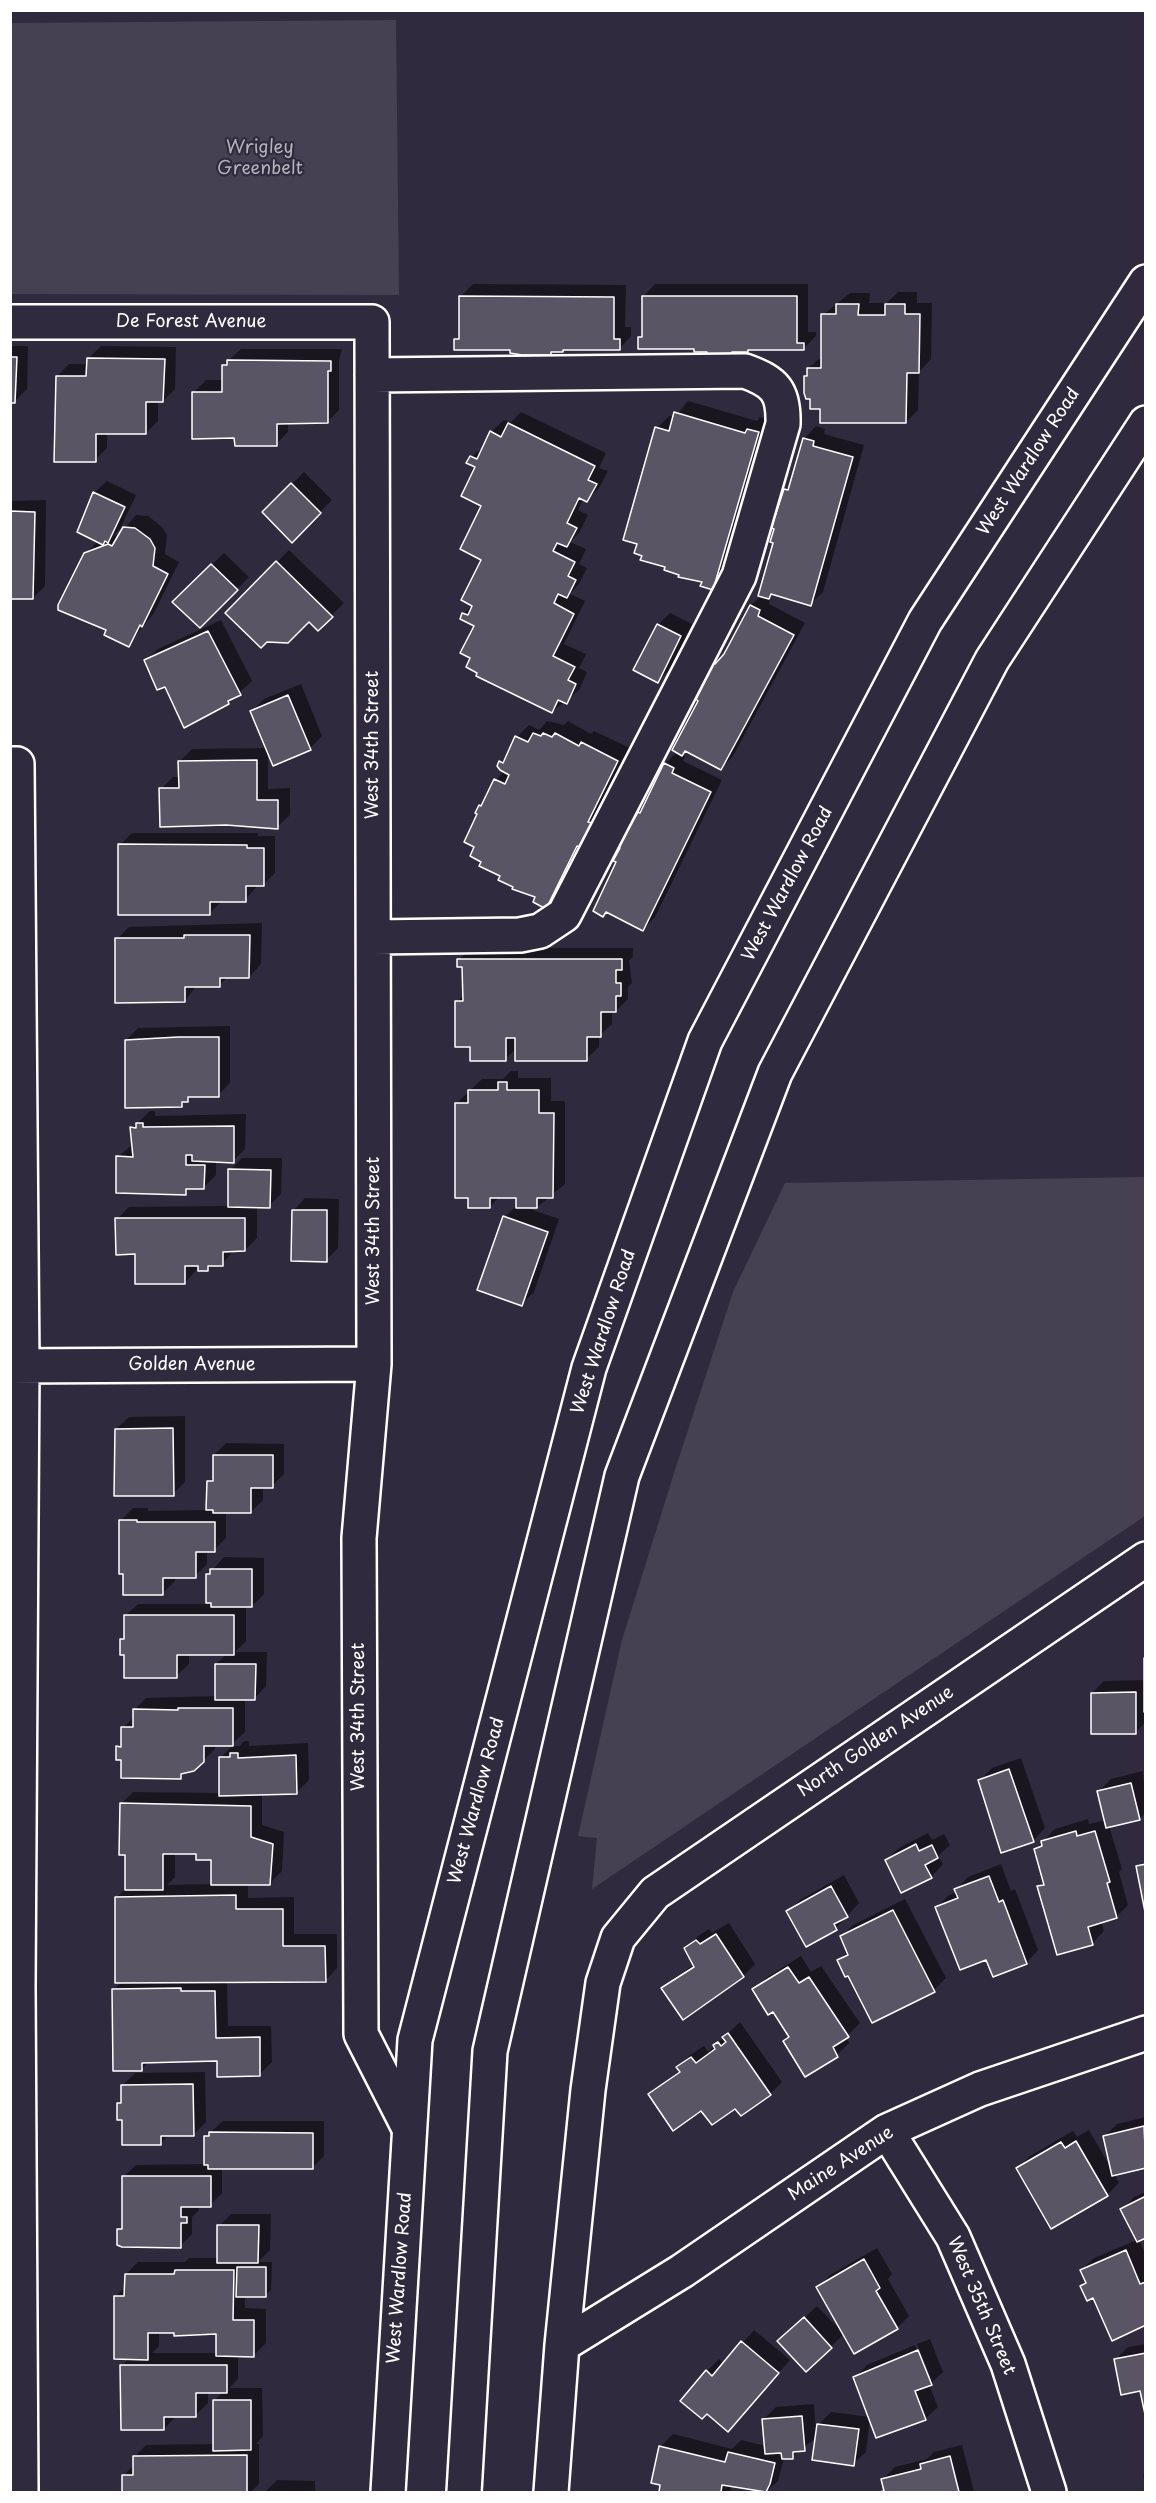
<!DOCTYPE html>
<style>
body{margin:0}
#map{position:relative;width:1156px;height:2503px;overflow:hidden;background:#2f2a3d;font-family:"Playpen Sans",sans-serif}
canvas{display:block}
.frame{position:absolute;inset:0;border:12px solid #fff;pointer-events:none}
</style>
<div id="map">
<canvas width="1156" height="2503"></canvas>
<div class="frame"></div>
</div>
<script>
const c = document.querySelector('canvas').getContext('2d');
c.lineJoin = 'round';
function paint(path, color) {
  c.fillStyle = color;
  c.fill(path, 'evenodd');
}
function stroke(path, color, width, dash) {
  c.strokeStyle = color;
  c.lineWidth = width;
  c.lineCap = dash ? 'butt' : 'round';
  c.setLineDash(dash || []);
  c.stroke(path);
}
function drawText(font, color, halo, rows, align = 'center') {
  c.font = font + ' "Playpen Sans",sans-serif';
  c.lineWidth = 4.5;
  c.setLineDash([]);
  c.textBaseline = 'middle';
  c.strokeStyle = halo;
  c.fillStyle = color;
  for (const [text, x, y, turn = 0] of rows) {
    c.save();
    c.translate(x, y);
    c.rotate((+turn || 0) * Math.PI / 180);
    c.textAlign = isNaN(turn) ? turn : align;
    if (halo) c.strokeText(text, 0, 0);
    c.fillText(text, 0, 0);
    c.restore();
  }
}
const green = new Path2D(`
 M396,20L399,295L11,294V23Z
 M1145,1177V1516L592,1889L597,1838L578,1836L622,1640L675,1470L733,1292L785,1183Z`);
const shadow = new Path2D(`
 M473,284L626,285L625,327H631V336L619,349H565L550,353L456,339L460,334V297Z
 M655,284H808V332H816V336L803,349H750L732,354L639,338L643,333V297Z
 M898,292H917V303H932L931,359L919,372L918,410L906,422L821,408L808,368L823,356V315L850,293H870L869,303H887Z
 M10,346H28L27,389L15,401H10Z
 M101,346L176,347L175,389L163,401H158V421L146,433H107V448L95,460L57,376L69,364H88V359Z
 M241,349H342L339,360V410L327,422H288V432L276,444L236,437L194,392L206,380H224V365Z
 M688,401L757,421L760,417L770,420L725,576L713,589L704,581L657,428L669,416L675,417Z
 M521,412L606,453L599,468L608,471L599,488L587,500L583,499L578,510L588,515L579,533L570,542L586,549L579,564L587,568L579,584L570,594L585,601L564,644L586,654L579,668L587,672L579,690L552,712L473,657L476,625L464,614L473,604L483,559V505L477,467L471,457L485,446L491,432L504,420L510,423Z
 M816,426L825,429L824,434L864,445L823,592L810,604L773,593L770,597L769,604L805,623L733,756L721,768L686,750L682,754L685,756L683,761L722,780L655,917L643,929L619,861L615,860L631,824L644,808L665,764L677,752L700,700L713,663L726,652L751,605L761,596L786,490L791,485L804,439Z
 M304,472L332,500L292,540L264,512Z
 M107,481L136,495L120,529L113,536L121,533L136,515L148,516L162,527L167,535L165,554L179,562L154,613L128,645L108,629L85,554L98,541L94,493Z
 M46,500L45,586L33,598H10V501Z
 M289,550L344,603L318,629L309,620L227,613Z
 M224,553L249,577L200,626L174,602Z
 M670,613L692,624L670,669L658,681V625Z
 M221,620L252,681L228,703L166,685L145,661L158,649Z
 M301,684L322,736L310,748L268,752V789L290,788V815L277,827L162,825L161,789L173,777H180V761L192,749L267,748L252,711L264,699Z
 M547,721L564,725L568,721L591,734L594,731L630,748L600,809L603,811L558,895L546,907L537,896L483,861L476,846L480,806L486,800L496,780L505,770L500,762L509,754L517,737L529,725L539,730Z
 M132,833H258V836H275V873L263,885H258L245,900L221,902L209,914L120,845Z
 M262,923L261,964L249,977H228L219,985H197L185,1001L117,939L129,927Z
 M471,948H633V956L629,961L632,983L628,987V999L616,1011H612V1024L599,1036V1047L586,1059L517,1048L505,1059L471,1046L457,1002L464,994V966L459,960Z
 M230,1026V1083L218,1095H193L181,1106L126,1040L138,1028Z
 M511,1071H518V1078H551V1101H565V1184L537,1207H524L559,1219L534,1292L522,1304L505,1217L518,1204V1196H500L490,1207L457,1103L482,1079H503Z
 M150,1111H155V1116L246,1114L245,1149L233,1161H216V1175L204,1187H191L185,1193L118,1157L132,1145V1128Z
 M242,1158H282L281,1194L269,1206H257V1238L245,1250H234L222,1264H213L208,1269H197L185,1283L136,1253L117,1219L129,1207L229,1206L230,1170Z
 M305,1198L339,1199L338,1248L326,1260L293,1211Z
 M185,1416V1482L173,1494L116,1429L129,1417Z
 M226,1443L284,1444V1474L272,1486H263V1500L251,1512H226V1538L214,1550H207V1564L195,1576H175V1581L163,1593L121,1520L133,1508H148V1511L208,1510L209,1482L214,1476V1455Z
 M224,1557L264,1558V1594L252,1606H246V1641L235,1652H267L266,1686L254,1699H245V1732L232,1744H215V1749L203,1761L180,1777L123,1758L118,1747L123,1742V1728L134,1717V1710L146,1698L216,1696V1664L227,1654L189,1653V1664L176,1676L125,1654L122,1639L125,1636V1616L138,1604H208V1575Z
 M1145,1659L1146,1722L1136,1732L1092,1693L1104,1681L1145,1680Z
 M244,1741H249V1746L308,1743L309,1780L297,1792L262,1793V1825L284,1832L282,1871L269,1884H248V1898L294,1897V1934H337V1968L325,1981H227L228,2026H271L272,2062L260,2074L218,2060L150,2061L142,2069L113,1990L122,1982L117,1897L126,1888L127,1854L121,1804L133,1792L221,1793L220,1758L232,1746H240ZM175,1853H197L212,1859V1884L167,1885L175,1877Z
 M1021,1758L1045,1828L1033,1841L980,1780L992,1768Z
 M1143,1771L1146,1812L1139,1819L1109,1826L1122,1869L1119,1872L1128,1905L1116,1917L1101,1921L1104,1931L1092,1944L1039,1887L1045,1881L1036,1849L1055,1829L1088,1819L1089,1824L1106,1820L1099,1791L1111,1779Z
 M928,1833L932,1840L944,1834L950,1845L938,1856L943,1864L931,1877L886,1860L899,1848Z
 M1001,1864L1011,1891L1015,1889L1038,1950L1026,1963L937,1907L949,1895L957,1892L956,1890L968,1877Z
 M844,1875L859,1903L836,1928L788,1912L800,1900Z
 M905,1899L946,1978L934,1990L849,1974L839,1961L848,1951L841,1937L853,1925Z
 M729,1923L755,1964L743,1976L663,1988L694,1964L686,1948L698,1936L709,1929L712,1933Z
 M801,1956L811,1972L821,1966L860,2023L846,2037L849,2043L837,2055L806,2075L785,2041L790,2036L774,2010L754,1990L766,1978Z
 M740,2022L782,2082L770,2094L735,2107L701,2109L650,2094L680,2070L678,2067L690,2055L704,2046L708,2052Z
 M205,2072L206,2122L194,2134H170L161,2143L123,2119L119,2104L123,2100V2085L135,2073Z
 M1146,2117V2167L1114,2174L1119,2183L1107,2195L1018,2168L1030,2156L1073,2131L1077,2137L1089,2130L1112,2170L1105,2136L1117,2124Z
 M223,2121H324V2156L312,2168L222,2167V2193L210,2205H199V2210L192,2217V2234L180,2246L157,2248L119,2244V2230L123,2225V2177L136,2165L205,2164V2137Z
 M1146,2192V2236L1139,2240L1146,2256V2324L1094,2296L1081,2286L1086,2281L1081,2270L1094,2258L1137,2240L1122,2210L1134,2197Z
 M231,2214H271L270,2250L258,2262H272L271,2290L265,2296H245V2308L266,2309V2343L254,2355H238V2379L229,2388H262L263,2436L256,2444H259V2484L251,2492H122L123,2476L134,2465V2457L146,2445L215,2444L214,2401L224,2391H208V2403L196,2415L176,2416L164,2429L122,2365L130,2358L115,2297L126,2286V2274L138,2262H185L189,2258H219V2226ZM159,2331L217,2332V2353H152L159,2346Z
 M877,2248L892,2274L888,2279L909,2316L897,2328L844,2334L806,2370L792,2329L817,2306L843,2333L818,2288L830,2275Z
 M754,2330L790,2360L728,2430L707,2371L719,2359L724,2364Z
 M930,2339L943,2372L929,2385L938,2407L925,2419L855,2378L867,2365L915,2345L928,2379H931L917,2344Z
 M1146,2344V2410L1142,2390L1116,2359L1128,2347Z
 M814,2404L816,2433L818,2425L831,2412L870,2417L866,2452L853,2464L817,2437L792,2457L784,2458L778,2481L766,2492L731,2486L730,2492H660L662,2484L653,2481L661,2446L673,2434L732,2449L741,2440L766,2446L764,2419L776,2407Z
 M962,2445L974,2492H881L885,2488L883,2479L895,2467L927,2459L934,2452Z
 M1146,2472V2489L1143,2475Z
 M277,2480L315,2481V2492H265Z`);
const building = new Path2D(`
 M459,296L614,297V339H620V350H563V352H551V355H522L510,353V350H454V339H459Z
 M642,296H797V343H804V350H748V352H732V355H707V352H694V349H638V337H642Z
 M836,304H859L858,315H885V304H905V314H920L919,373H907L906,423H820V409H810V399H806L804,393V376H807V368H821V314H836Z
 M10,357H17L15,403H10Z
 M87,358L165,359L163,402H146V434H96V462H54L56,376H86Z
 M227,360L331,361V371H328V423L277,424V446H235L234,438L192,439V392H222V365H227Z
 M674,412L745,433L747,429L759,432L713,590L700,586L702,582L678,577L679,575L664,570L665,567L640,560L642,556L634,553L637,544L623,540L655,427L669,431Z
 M508,423L595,466L588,480L597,484L587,502L579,498L567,523L577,528L567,547L557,543L553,551L575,562L568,576L576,580L567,598L558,594L554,603L574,614L553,656L575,667L568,680L576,684L567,704L558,700L552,713L476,676L477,673L466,667L470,658L460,653L474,626L460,619L462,613L468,615L472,606L461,600L481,560L460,549L481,506L461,496L475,467L466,463L470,456L477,459L490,431L501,437Z
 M803,438L814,441L813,446L853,457L811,606L771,594L769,599L758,596L773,543L770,542L774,529L771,528L784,489L788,490Z
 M291,483L321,513L292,543L262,512Z
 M93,492L125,507L108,543L105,541L103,545L77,532Z
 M10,511L35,512L33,599H10Z
 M123,527L135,528L150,539L155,548L153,566L168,574L142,627L140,625L129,647L104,635L106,630L58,610V605L84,553L108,544L112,546Z
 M276,561L333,617L318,631L309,622L288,643L267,642L261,648L225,613Z
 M211,564L238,590L200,628L172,602Z
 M750,605L760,610L758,616L794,635L721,770L685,751L682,756L672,750L698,701L696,699L702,687L700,685L712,662L715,664L724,654Z
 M657,624L681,636L658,683L633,670Z
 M208,631L241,695L228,701L229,704L184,728L165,687L157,690L144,660Z
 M288,695L311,750L273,766L250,711Z
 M533,733L541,736L543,733L552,737L555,733L579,746L581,742L618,761L588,822L592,823L580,847L577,846L546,909L533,902L535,897L512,889L513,887L498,880L500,876L479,866L481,862L470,856L474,847L464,842L477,814L475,813L479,805L481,806L494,779L505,784L509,775L500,770L497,766L499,761L503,763L515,736L528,742Z
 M257,760V800H278V829L226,825L160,827L159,788H179L178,761Z
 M664,763L674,768L672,773L711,792L643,931L606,912L603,917L593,911L616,862L613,861L620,848L617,847L629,823L631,824L638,812L640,813Z
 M118,844L247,845V848H264V886H246V902H210V915H118Z
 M184,935H250L249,978H220V987H185V1002L115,1003V938H184Z
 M457,959H622V970H616V983H621V996H616V1012H601V1037H587V1061H515V1038H506V1061H470V1047H455V1001H463L462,967H457Z
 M178,1037H219V1097H188V1102H182V1107L125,1108V1040Z
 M498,1082H507V1090H539V1113H554L553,1198H537V1208H516V1198H490V1208H468V1198H455V1103H468V1090H498Z
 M136,1123H143V1127L234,1126V1163L192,1161V1155H186V1165H205L204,1189H186V1195L116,1193V1156L133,1157L130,1127L136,1128Z
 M228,1169L271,1170L270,1208L228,1207Z
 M292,1210H327V1262L291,1261Z
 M503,1216L548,1232L522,1306L477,1290Z
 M115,1218H245V1251L223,1252V1266H208V1271H198V1266H185V1284H135V1254L116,1255Z
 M173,1428L174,1496H114L115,1429Z
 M213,1455H273V1488H251V1513H213V1510H206L207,1481H213Z
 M119,1520H137V1522H215V1552H196V1578H163V1595H123V1574H119Z
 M210,1569H252V1607H211V1603H206V1574H210Z
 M124,1615H234V1655H177V1678H124V1655H120V1639H124Z
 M1144,1658H1146V1712H1144Z
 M215,1664H256L255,1700H215Z
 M1136,1692V1734H1091V1693Z
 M178,1708H233V1746H204V1762L194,1771L181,1774V1779L121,1778V1760H116V1746L121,1747V1727H133V1709L178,1710Z
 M230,1753H238V1758L296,1755L297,1794L219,1796V1757H230Z
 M1009,1769L1034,1842L1001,1853L978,1780Z
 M1131,1783L1140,1820L1106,1828L1097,1791Z
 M120,1803L251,1806V1837L273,1844L270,1885H211V1860H196V1854H163V1890H125V1855H119Z
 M1076,1831L1077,1836L1095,1831L1110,1882L1107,1883L1117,1918L1088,1927L1093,1945L1057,1955L1037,1886L1044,1885L1034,1849L1042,1846L1041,1841Z
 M916,1844L919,1851L932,1845L938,1858L925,1865L932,1878L901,1893L885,1860Z
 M1146,1864V1917L1136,1866Z
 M989,1876L999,1902L1003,1900L1027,1964L993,1977L986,1960L960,1970L935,1907L958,1898L954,1889Z
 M831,1886L848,1917L834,1924L837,1930L806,1947L786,1911Z
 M236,1895V1909H283V1946H325L326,1982L115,1983V1897Z
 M893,1910L935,1992L872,2023L848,1976L845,1977L837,1960L848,1955L840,1936Z
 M716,1934L744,1977L683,2020L661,1988L694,1967L684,1948L696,1940L700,1944Z
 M788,1967L799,1983L809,1977L849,2037L833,2047L838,2057L805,2077L783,2041L789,2037L773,2012L768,2015L752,1989Z
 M181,1988V1991H215L216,2038L260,2037V2076L217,2077V2061L142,2063V2071H113L112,1989Z
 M728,2033L771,2095L741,2116L735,2109L712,2125L701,2111L673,2131L648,2094L680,2072L676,2067L691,2057L696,2063L715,2049L713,2045L718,2042L721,2046L726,2042L722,2037Z
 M193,2084L194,2136H161V2145H122V2120H117V2103H121V2085Z
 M1144,2126L1146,2168L1112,2176L1103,2136Z
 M209,2132L313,2133V2169H208V2165H204V2136H209Z
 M1076,2141L1108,2196L1051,2229L1016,2168L1061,2142L1065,2148Z
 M122,2176H211V2207H181V2217H187V2223H181V2248L122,2247L117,2245V2229H122Z
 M1146,2196V2238L1137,2242L1120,2209Z
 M217,2225H259L258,2263H217Z
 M1126,2250L1140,2284L1146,2282V2325L1112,2341L1093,2298L1087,2301L1080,2286L1086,2283L1080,2270Z
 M864,2259L880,2288L876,2291L898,2329L854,2354L816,2287Z
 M237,2267H266V2297H236Z
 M175,2270H234L233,2320H254V2357L216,2356V2334L174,2336V2333H148V2360L114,2359V2296H124L125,2274H174Z
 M804,2317L832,2348L806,2372L777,2341Z
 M741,2341L779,2373L728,2432L707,2414L702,2419L680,2401L706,2370L712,2376Z
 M918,2350L932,2385L915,2391L926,2420L876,2438L853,2377Z
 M1146,2353V2419L1140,2391L1121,2395L1114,2359Z
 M120,2365H227V2393H196V2417H164V2430H121Z
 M213,2400H251V2450L213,2451Z
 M802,2416L805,2451L793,2452V2459H782L781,2453L765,2454L762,2419Z
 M817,2424L859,2429L854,2466L812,2460Z
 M659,2446L725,2462L728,2452L775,2463L770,2484L766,2492L722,2485L721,2492H659L660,2485L651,2483Z
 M247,2455V2492H122V2475H133V2456Z
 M950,2456L959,2492H879L884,2491L881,2479L921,2469L920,2464Z`);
const minor = new Path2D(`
 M10,322H372L374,1364L359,1538L361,2034L409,2128
 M372,375L745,371C775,382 784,391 783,424L739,576L564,915L540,931L520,935L374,937
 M10,764H17L22,1366L18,1986L21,2492
 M10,1366L374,1364
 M887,2131L953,2237L1008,2364L1049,2492
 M562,2345L682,2271L887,2131L980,2089L1146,2033
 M551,2492L562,2345L588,2090L603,1983L618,1938L655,1893L1146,1559`);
const major = new Path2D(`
 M388,2492L415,2040L589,1368L705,1041L925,621L1146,282
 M464,2492L490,2051L622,1476L775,1073L992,660L1146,423`);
const parkNames = [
 ["Wrigley",260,148],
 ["Greenbelt",260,169]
];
const streetNames = [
 ["De Forest Avenue",191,322],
 ["West Wardlow Road",1029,462,-57],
 ["West 34th Street",373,745,-90],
 ["West Wardlow Road",788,884,-62],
 ["West 34th Street",374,1231,-90],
 ["West Wardlow Road",604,1332,-72],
 ["Golden Avenue",192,1365],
 ["West 34th Street",359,1717,-90],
 ["North Golden Avenue",876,1742,-34],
 ["West Wardlow Road",477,1801,-75],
 ["Maine Avenue",841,2164,-33],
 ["West Wardlow Road",400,2278,-86],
 ["West 35th Street",981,2306,67]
];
paint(green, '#464152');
paint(shadow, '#0007');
paint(building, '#595564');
stroke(building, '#fff', 1.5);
stroke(minor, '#fff', 38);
stroke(major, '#fff', 38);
stroke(minor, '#2f2a3d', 33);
stroke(major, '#2f2a3d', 33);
drawText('18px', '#b5b3ba', '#2f2a3d', parkNames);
drawText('18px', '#fff', '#2f2a3d', streetNames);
</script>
